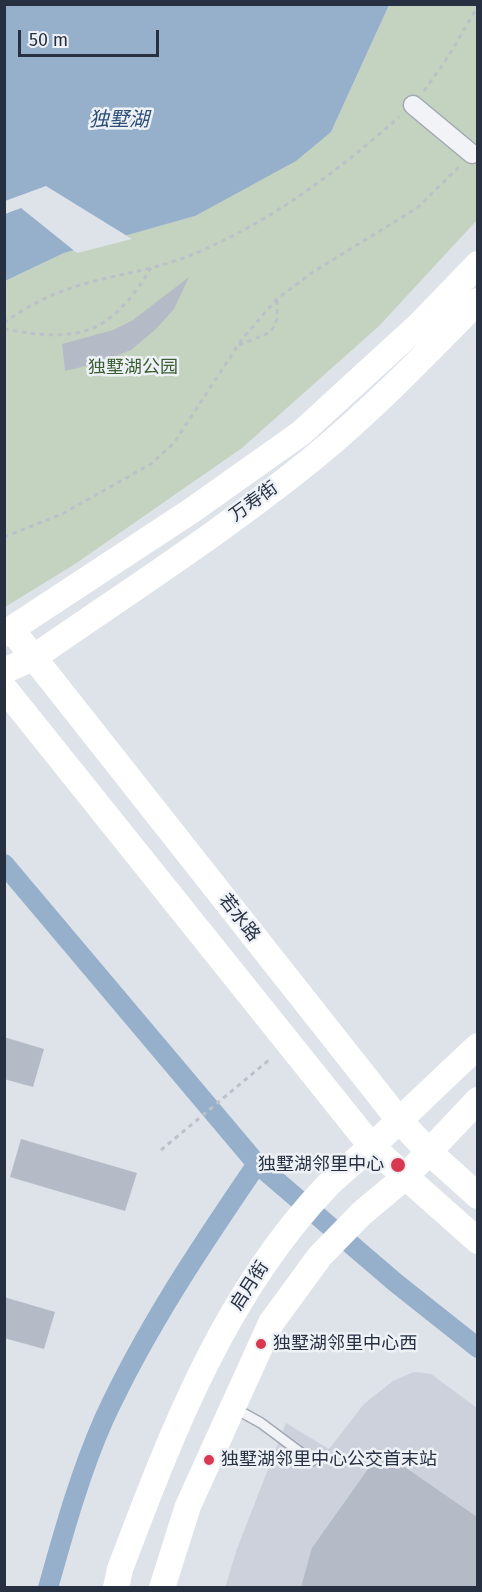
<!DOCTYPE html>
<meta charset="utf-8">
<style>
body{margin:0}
#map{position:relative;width:482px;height:1592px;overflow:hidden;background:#dee2e9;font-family:"Fira Sans",sans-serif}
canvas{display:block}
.frame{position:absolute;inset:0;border:6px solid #263041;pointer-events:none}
.scale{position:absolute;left:18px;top:30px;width:141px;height:27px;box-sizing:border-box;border:3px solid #263041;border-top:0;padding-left:8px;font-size:18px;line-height:21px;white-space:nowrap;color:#263041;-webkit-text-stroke:4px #eef1f6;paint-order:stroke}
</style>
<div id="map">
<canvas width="482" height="1592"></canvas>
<div class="frame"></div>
<div class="scale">50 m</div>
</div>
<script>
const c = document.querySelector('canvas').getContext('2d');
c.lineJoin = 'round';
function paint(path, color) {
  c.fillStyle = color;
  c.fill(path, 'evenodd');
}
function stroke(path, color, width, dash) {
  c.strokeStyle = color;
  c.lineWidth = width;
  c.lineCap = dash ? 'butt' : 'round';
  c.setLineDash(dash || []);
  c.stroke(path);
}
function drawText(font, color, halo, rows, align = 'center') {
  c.font = font + ' "Fira Sans","Noto Sans SC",sans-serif';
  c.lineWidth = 5;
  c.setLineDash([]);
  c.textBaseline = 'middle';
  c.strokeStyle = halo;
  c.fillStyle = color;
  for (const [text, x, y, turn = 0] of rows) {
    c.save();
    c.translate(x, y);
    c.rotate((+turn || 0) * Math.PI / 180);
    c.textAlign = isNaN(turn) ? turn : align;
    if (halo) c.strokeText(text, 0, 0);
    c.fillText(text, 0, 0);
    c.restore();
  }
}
const built = new Path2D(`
 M414,1372L431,1374L477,1408V1587L225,1588L237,1549L286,1423L329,1449L364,1404L393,1381Z`);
const green = new Path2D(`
 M389,5H477V220L379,326L242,448L75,564L5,607V281L64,253L195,216L331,132Z`);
const water = new Path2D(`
 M5,5H389L331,132L296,161L195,216L64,253L5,281Z`);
const pier = new Path2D(`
 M46,186L132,239L77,253L21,208L5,214V201Z`);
const canal = new Path2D(`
 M4,864L257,1164L396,1283L478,1348
 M48,1588C64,1531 80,1473 104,1419C146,1328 201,1246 257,1164`);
const building = new Path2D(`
 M189,277L174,309L156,329L131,350L98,363L65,371L62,344L113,330L133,320Z
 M4,1037L44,1049L33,1087L4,1079Z
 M21,1139L137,1173L125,1211L10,1177Z
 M4,1297L55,1312L44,1349L4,1338Z
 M383,1452L477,1517V1587H301L312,1548L373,1462L376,1465Z`);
const path = new Path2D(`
 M424,91L448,57L478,6
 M4,323C22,310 39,300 60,292C98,277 140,273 178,260C260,230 335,174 399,117
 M4,329C80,343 110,335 151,268
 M239,345L271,332L277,319V299
 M4,537L62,514L151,464L174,443L242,339L277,299L313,272L417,208L459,167
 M161,1150L269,1060`);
const lane = new Path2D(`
 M234,1408L261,1423L312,1461`);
const street = new Path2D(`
 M413,105L472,154`);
const secondary = new Path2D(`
 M12,630L399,1120L429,1152L478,1196
 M4,634L191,511L301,433L420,324L478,264
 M4,671L33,658C128,592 228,528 317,455C374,408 427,353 478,301
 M4,688L372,1147L478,1241
 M116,1588L120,1569C172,1432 225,1292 328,1185C342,1171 358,1159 372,1146C408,1113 442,1079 478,1046
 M162,1588L188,1506L271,1323L320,1256L362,1213L404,1178L478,1100`);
const markers = [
 [398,1165,8,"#d83951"],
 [261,1344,6,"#d83951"],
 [209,1460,6,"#d83951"]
];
const parkNames = [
 ["独墅湖公园",133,368]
];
const streetNames = [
 ["万寿街",254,502,-36],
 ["若水路",239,918,52],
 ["启月街",250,1286,-57]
];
const poiNames = [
 ["独墅湖邻里中心",384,1165,"right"],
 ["独墅湖邻里中心西",273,1344],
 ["独墅湖邻里中心公交首末站",221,1460]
];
const waterNames = [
 ["独墅湖",119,120]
];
paint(built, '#ccd1db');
paint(green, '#c4d3bf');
paint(water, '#96b0cc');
paint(pier, '#dee2e9');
stroke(canal, '#96b0cc', 20);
paint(building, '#b5bbc6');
stroke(lane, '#a3a9b3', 12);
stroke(street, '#a3a9b3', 21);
stroke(path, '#bcc0c8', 3, [4.5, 4.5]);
stroke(lane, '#f1f3f7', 9);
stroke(street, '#f1f3f7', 18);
stroke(secondary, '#fff', 26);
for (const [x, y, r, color] of markers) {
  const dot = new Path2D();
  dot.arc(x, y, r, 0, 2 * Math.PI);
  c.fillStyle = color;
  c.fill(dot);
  stroke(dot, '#eef1f6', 2);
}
drawText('18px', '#3b5e32', '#eef1f6', parkNames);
drawText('18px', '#263041', '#eef1f6', streetNames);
drawText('18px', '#263041', '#eef1f6', poiNames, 'left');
drawText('italic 20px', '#2d4f78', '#eef1f6', waterNames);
</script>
